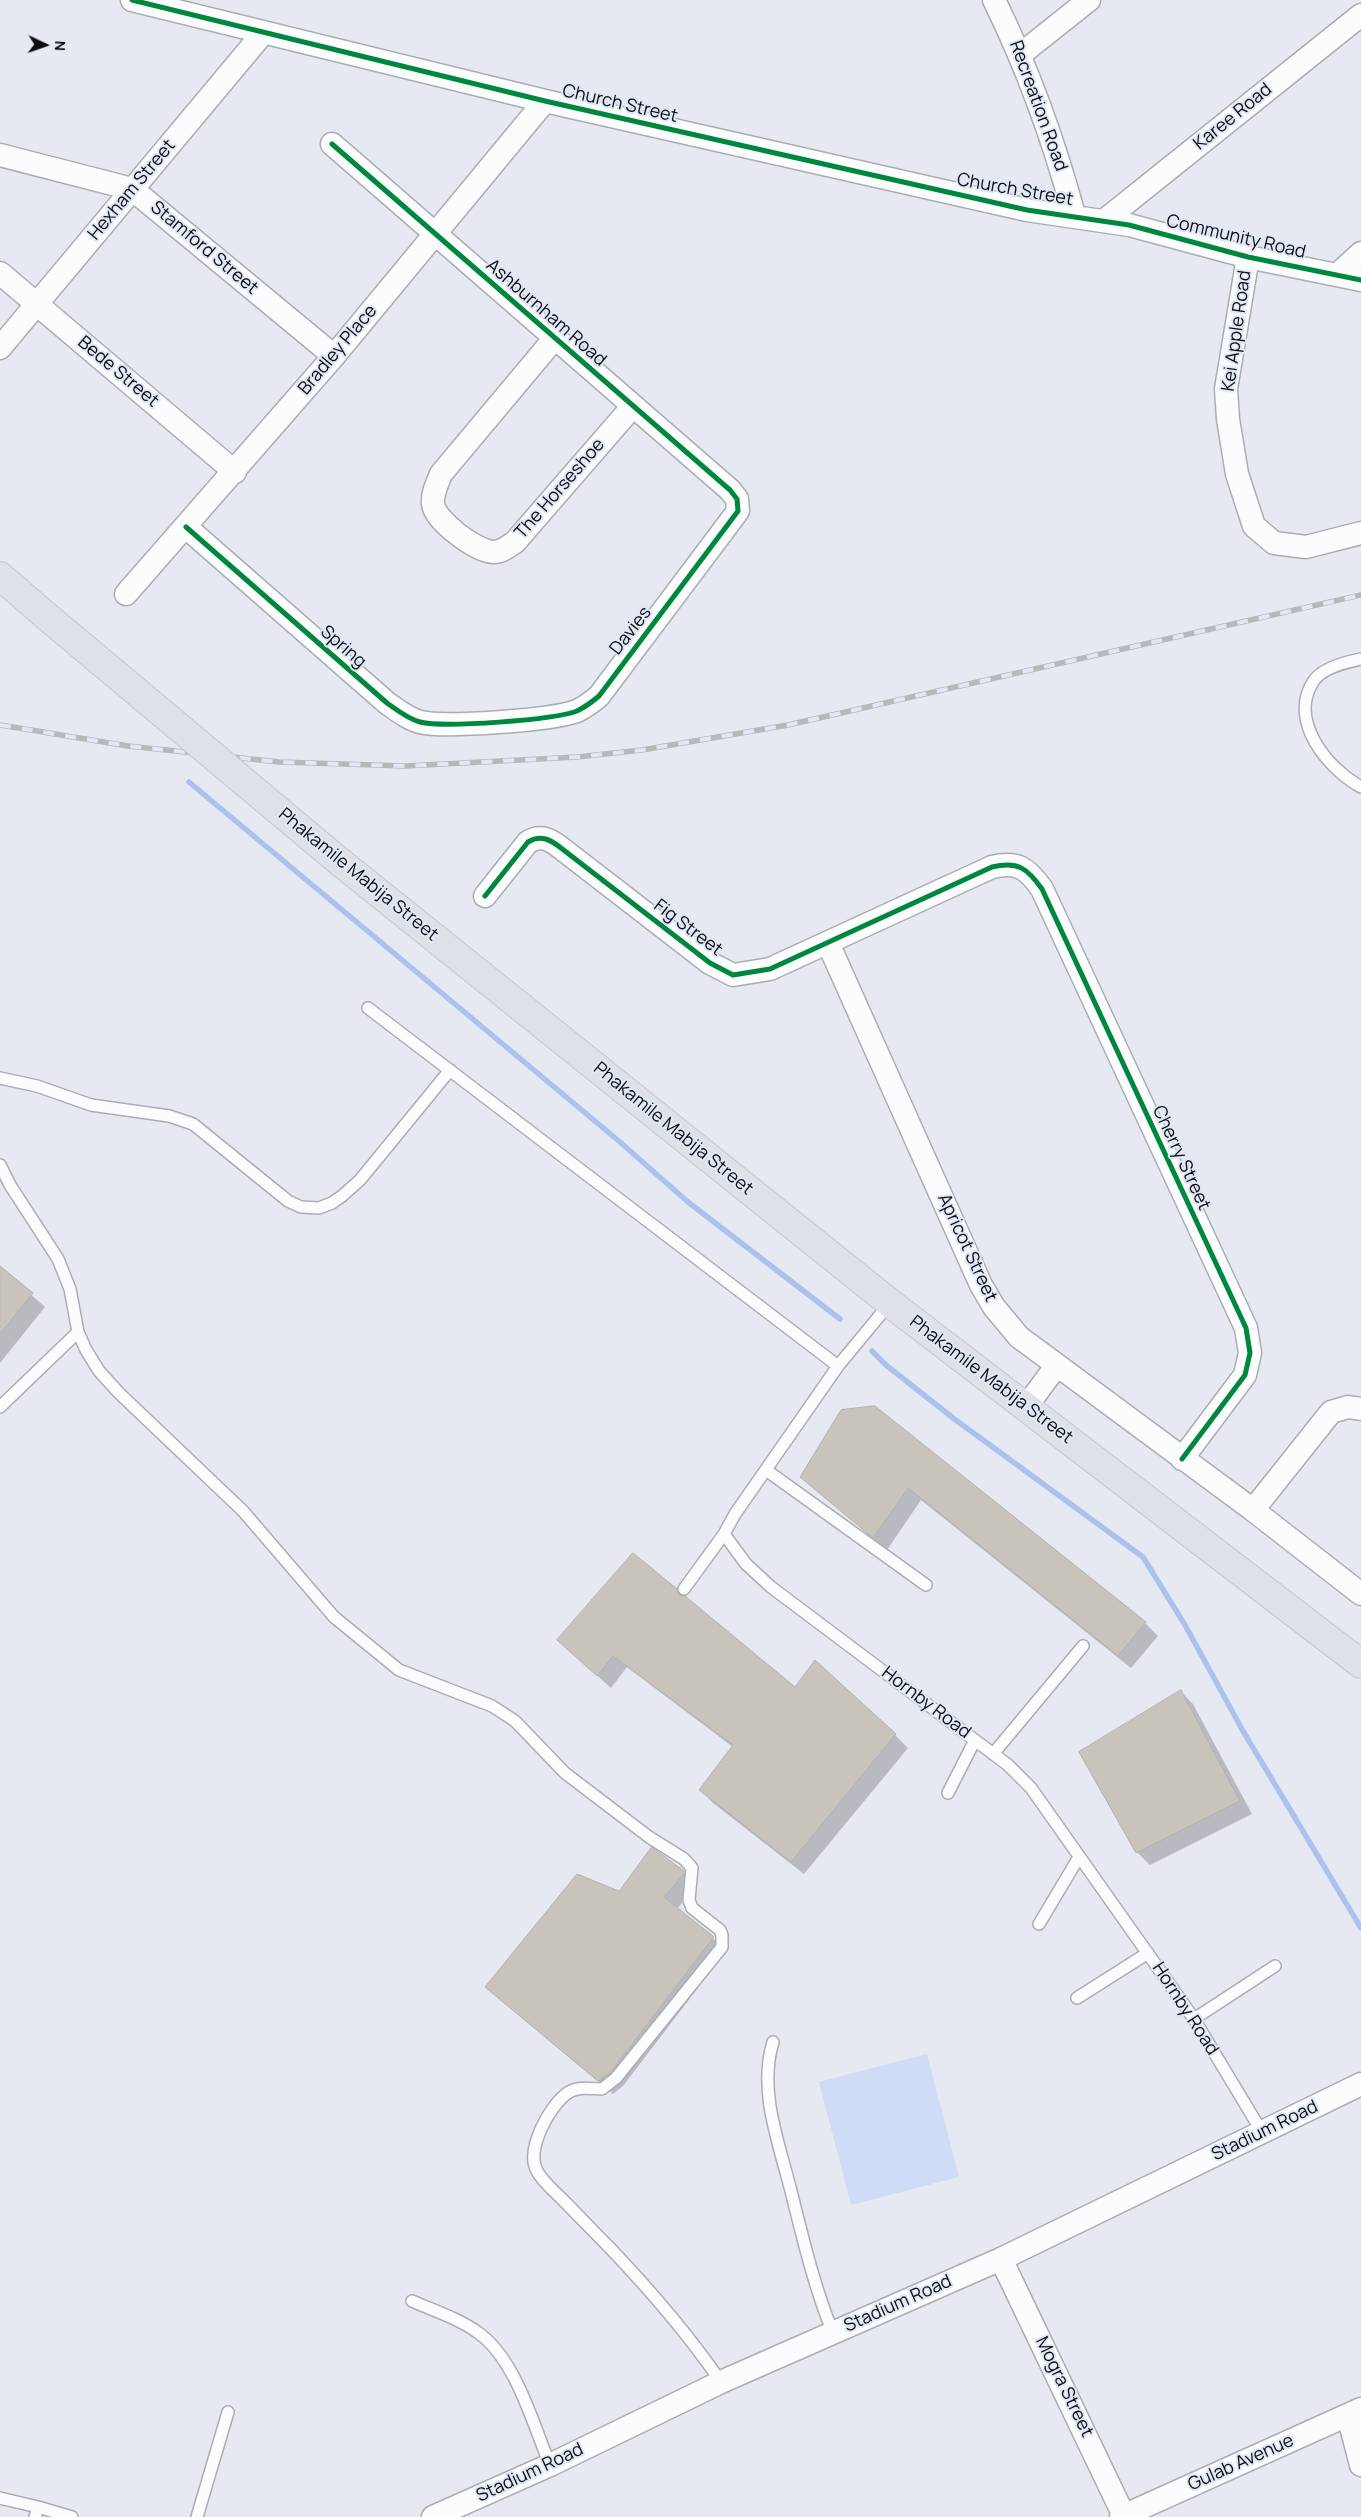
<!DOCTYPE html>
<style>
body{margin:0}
#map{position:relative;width:1361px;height:2517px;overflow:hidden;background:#e6e9f1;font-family:Manrope,sans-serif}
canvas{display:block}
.north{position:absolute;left:20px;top:20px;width:50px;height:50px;-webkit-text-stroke:4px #e1e8f5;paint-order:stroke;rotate:93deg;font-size:14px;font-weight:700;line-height:20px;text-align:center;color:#0a0c10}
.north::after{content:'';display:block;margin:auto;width:18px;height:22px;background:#0a0c10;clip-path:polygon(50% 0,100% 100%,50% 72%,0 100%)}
</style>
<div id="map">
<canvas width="1361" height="2517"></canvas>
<div class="north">N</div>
</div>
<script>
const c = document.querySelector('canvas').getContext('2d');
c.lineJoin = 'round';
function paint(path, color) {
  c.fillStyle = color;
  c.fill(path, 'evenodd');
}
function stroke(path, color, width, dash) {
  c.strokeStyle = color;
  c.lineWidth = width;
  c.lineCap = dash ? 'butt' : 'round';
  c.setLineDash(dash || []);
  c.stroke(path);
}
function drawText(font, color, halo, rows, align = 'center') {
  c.font = font + ' Manrope,sans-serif';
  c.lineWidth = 4;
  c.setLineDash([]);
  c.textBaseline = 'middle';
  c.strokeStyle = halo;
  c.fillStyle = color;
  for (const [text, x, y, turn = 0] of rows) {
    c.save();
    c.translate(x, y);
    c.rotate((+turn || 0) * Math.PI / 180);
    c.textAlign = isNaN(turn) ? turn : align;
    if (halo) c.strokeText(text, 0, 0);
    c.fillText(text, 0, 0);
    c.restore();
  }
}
const green = new Path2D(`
 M927,2054L959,2177L851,2205L819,2082Z`);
const shadow = new Path2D(`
 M0,1268L45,1307L0,1363Z
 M841,1411L1145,1623L1158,1636L1131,1668L921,1500L887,1550L802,1477Z
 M676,1590L795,1689L895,1735L908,1748L804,1874L713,1803L701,1790L733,1747L627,1667L611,1688L572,1653Z
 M1180,1691L1193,1704L1252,1814L1150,1865L1137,1852Z
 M683,1872L697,1885L696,1887L677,1909L727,1950L623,2086L613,2094L486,1987L620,1893Z`);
const stream = new Path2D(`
 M189,782L620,1142L688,1202L840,1319
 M872,1351L886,1365L953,1418L1143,1557L1185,1625L1243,1731L1361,1928`);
const building = new Path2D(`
 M0,1266L33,1293L0,1334Z
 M875,1406L1146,1622L1118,1656L908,1488L873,1538L800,1477L841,1410Z
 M633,1553L677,1589L679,1595L685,1596L795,1687L815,1660L896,1734L791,1862L699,1790L733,1745L613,1656L597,1676L557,1640Z
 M1181,1690L1240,1801L1136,1853L1079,1752Z
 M652,1847L684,1871V1874L664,1897L714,1937L610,2073L598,2081L485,1987L577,1874L619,1891Z`);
const service = new Path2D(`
 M1361,659C1346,662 1321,668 1313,682C1288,721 1328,769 1361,787
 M368,1008L838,1366
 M0,1078L37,1086L91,1105L169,1116L193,1124L288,1201L301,1207L319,1208L332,1203L342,1196L360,1180L450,1070
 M0,1165L10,1185L58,1259L70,1289L78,1332L86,1350L99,1371L119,1393L243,1511L334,1617L399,1670L492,1706L515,1721L565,1773L649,1837L684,1859L692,1868L689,1900L692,1908L720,1930L722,1935V1947L616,2078L602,2089C590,2089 579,2086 569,2092C550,2104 525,2150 537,2171C542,2181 554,2191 562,2199C578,2215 594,2232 610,2248C650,2290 688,2334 721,2382
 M890,1303L838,1366L735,1514L724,1534L746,1564L771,1587L1008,1765L1031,1788L1194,2019L1262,2132
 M0,1407L78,1332
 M766,1470L926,1585
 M684,1589L724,1534
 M993,1754L1083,1646
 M948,1793L975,1740
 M1039,1924L1079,1857
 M1077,1998L1148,1953
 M1194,2019L1275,1966
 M773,2042C758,2091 779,2143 791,2191C803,2239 814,2286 833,2333
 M412,2301C435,2311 460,2319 480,2334C516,2361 533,2424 550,2465
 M0,2498L38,2507L35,2517
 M38,2507L72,2517
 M197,2517L228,2412`);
const minor = new Path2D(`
 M132,0L545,101L1027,210L1129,225L1248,257L1361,280
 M994,0C1028,69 1054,141 1074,215
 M1021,54L1089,0
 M0,155L132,189L334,356
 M1105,220L1361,15
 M1248,257L1226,389L1228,419L1237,474L1254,526L1274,543L1306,547L1361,533
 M0,273L235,472
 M1338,274L1361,253
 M554,339L441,474C437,484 432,493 433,504C435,521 477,552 494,552C502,552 509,546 515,542L633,406
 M0,348L264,32
 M186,527L387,703C397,710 408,719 420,722C445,728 553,720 577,711C585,707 592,702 599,696L738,511L737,499L730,490L332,144
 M126,594L334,356L545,101
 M485,896L528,842C541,834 551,840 561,848L710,963L733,975L770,969L992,867C1018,861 1027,868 1042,889L1246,1328L1250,1353L1245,1375L1182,1459
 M828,943L981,1285L994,1307L1019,1337L1253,1510L1361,1594
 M1026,1407L1057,1365
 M1253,1510L1331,1412L1348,1407L1361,1409
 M1001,2259L1124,2516
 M1348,2415L1361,2465
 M433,2517L550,2465L721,2382L1001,2259L1361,2084
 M1121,2517L1361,2409`);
const trunk = new Path2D(`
 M0,576L45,615
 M340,862L890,1303L1361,1664`);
const rail = new Path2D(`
 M0,725L128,746L279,762L405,766L577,757L642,750L788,725L1361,595`);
const trunkBridge = new Path2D(`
 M45,615L340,862`);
const cycleway = new Path2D(`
 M132,0L545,101L1027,210L1129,225L1248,257L1361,280
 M186,527L387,703C397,710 408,719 420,722C445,728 553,720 577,711C585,707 592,702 599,696L738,511L737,499L730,490L332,144
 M485,896L528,842C541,834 551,840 561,848L710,963L733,975L770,969L992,867C1018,861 1027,868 1042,889L1246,1328L1250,1353L1245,1375L1182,1459`);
const streetNames = [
 ["Church Street",620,104,13],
 ["Recreation Road",1038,106,70],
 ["Karee Road",1233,117,-39],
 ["Hexham Street",132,190,-50],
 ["Church Street",1015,190,10],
 ["Community Road",1236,237,13],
 ["Stamford Street",204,248,40],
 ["Ashburnham Road",546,313,41],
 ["Kei Apple Road",1237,331,-82],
 ["Bradley Place",338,350,-50],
 ["Bede Street",118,372,40],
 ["The Horseshoe",560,489,-49],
 ["Davies",631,631,-52],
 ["Spring",343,647,41],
 ["Phakamile Mabija Street",358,875,39],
 ["Fig Street",688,928,37],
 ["Phakamile Mabija Street",673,1129,39],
 ["Cherry Street",1181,1158,65],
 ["Apricot Street",967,1248,65],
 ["Phakamile Mabija Street",991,1380,37],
 ["Hornby Road",926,1703,37],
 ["Hornby Road",1185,2009,57],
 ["Stadium Road",1265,2131,-26],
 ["Stadium Road",898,2304,-24],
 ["Mogra Street",1064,2387,64],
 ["Gulab Avenue",1241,2463,-24],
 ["Stadium Road",530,2473,-25]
];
paint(green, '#cedcf5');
paint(shadow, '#0003');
stroke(stream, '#acc2ed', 5.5);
paint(building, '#c8c4bb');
stroke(building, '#b0b0b1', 1);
stroke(service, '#abadb3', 14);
stroke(minor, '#abadb3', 25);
stroke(trunk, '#c5c6ca', 30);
stroke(service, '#fbfcfd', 11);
stroke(minor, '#fbfcfd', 22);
stroke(trunk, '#dee1e8', 28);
stroke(rail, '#b7b8ba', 5.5);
stroke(rail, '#e1e8f5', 4, [11]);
stroke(trunkBridge, '#c5c6ca', 30, []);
stroke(trunkBridge, '#dee1e8', 28);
stroke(cycleway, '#00873e', 5);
drawText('18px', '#0a0c10', '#e1e8f5', streetNames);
</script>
